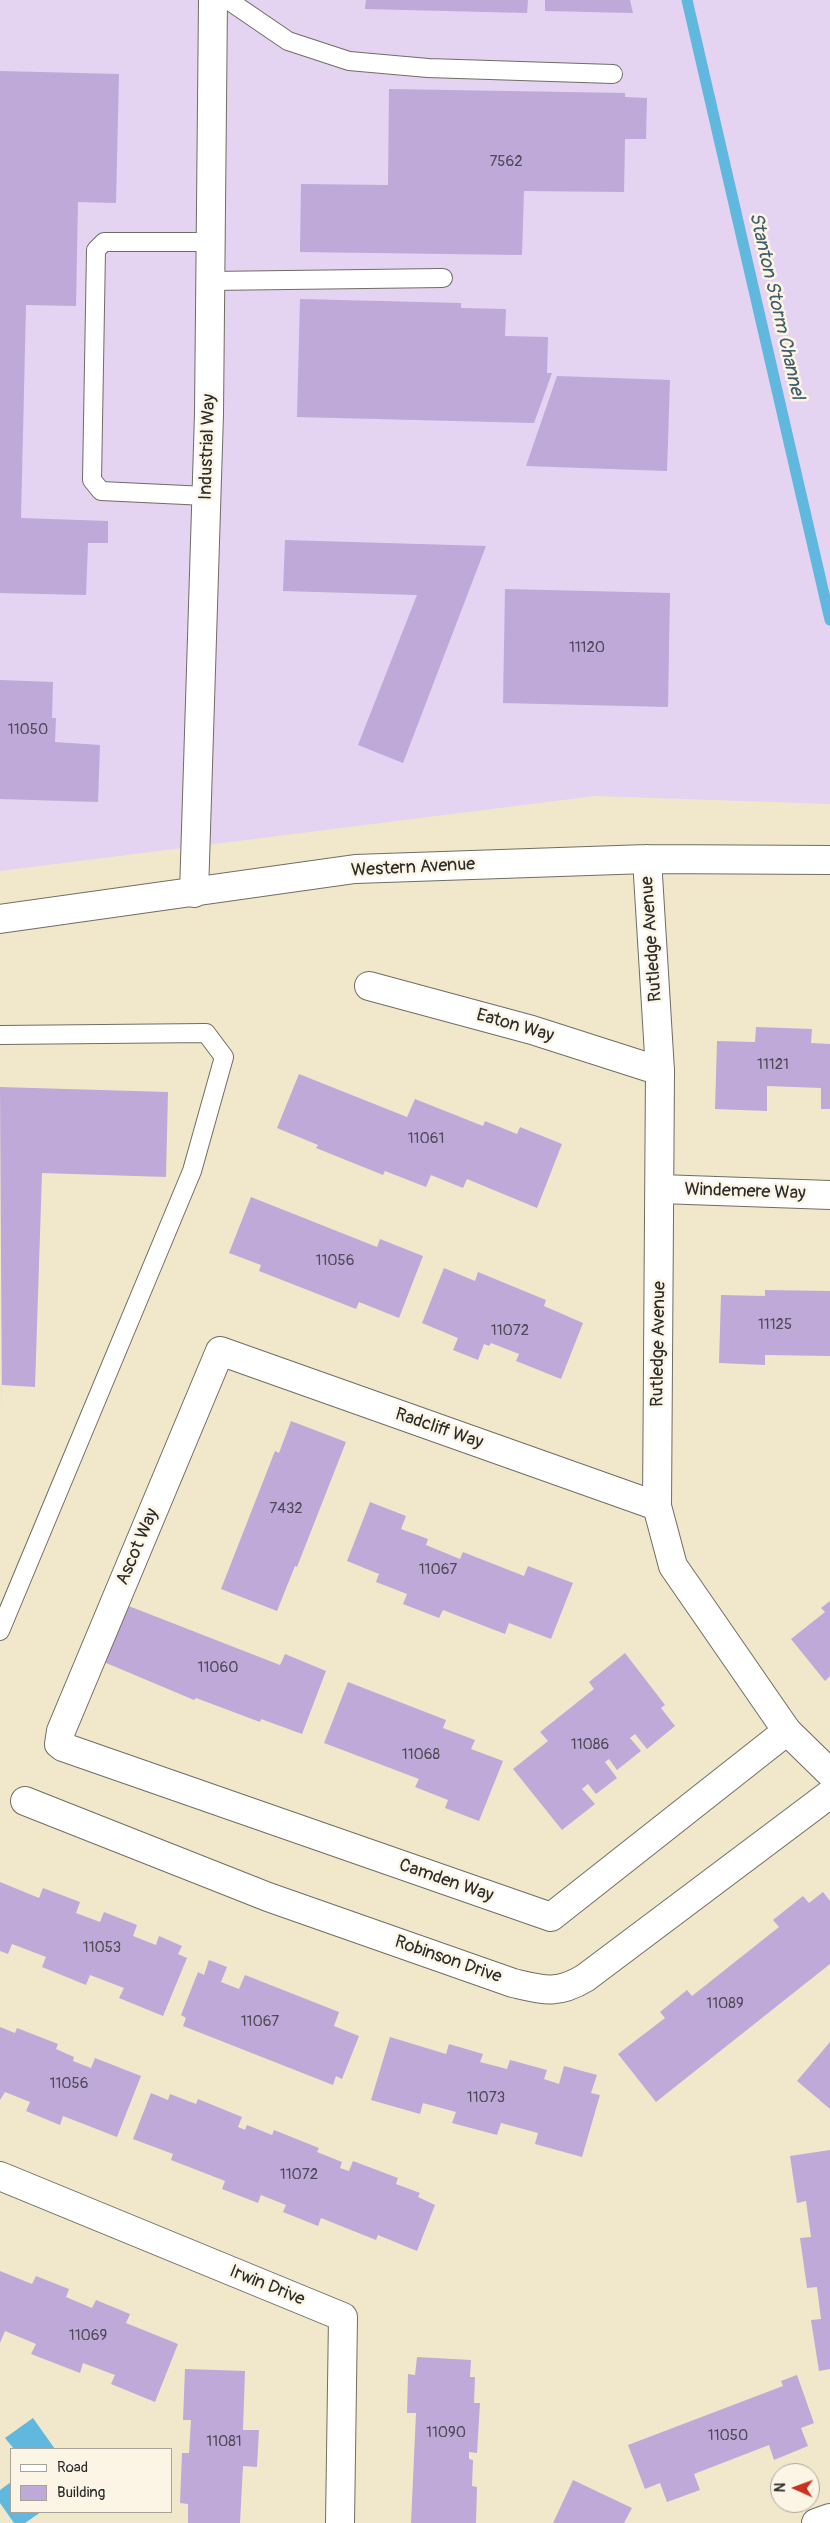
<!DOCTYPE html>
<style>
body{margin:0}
#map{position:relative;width:830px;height:2523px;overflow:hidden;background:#f1e8cb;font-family:Pangolin,sans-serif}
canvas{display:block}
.legend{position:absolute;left:10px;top:2448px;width:162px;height:65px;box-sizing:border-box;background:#fcf5e5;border:1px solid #a8a49b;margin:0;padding:6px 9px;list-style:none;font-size:15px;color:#2b2b2b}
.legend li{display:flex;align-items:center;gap:10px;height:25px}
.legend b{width:25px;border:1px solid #a8a49b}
.north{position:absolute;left:770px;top:2463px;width:50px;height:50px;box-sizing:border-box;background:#fcf5e5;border:1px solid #a8a49b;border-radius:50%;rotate:272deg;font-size:14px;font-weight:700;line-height:20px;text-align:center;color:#2b2b2b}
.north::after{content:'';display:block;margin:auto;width:18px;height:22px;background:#c8321e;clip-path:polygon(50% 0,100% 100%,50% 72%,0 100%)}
</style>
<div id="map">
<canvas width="830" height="2523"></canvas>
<ul class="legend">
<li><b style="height:6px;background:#fff"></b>Road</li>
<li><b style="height:14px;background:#bea9d9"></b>Building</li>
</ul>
<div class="north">N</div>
</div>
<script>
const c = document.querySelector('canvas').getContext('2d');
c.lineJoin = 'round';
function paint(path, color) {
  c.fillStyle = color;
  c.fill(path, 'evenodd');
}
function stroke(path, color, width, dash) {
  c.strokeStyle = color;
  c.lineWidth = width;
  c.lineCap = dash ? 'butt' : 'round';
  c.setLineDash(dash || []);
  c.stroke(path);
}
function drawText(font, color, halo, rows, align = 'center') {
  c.font = font + ' Pangolin,sans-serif';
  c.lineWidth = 5;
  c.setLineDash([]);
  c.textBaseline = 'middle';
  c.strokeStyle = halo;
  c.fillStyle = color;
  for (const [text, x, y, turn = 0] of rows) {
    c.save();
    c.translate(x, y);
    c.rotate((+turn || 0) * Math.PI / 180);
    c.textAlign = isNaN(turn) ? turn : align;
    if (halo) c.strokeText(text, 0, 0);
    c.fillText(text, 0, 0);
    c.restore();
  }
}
const built = new Path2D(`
 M0,0H830V804L595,796L0,871Z`);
const water = new Path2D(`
 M33,2418L55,2449H14L5,2438Z
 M11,2482V2512H41L25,2523H14L0,2503V2490Z`);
const stream = new Path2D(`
 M687,0L830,620`);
const building = new Path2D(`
 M366,0H528L527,13L365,9Z
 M545,0H630L633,13L545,11Z
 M0,71L119,74L116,203L78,202L76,306L26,305L21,518L108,521V543H88L86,595L0,593Z
 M389,89L625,93V97L647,98L646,139H625L624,192L524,191L522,255L300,252L301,184L388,185Z
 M300,299L461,303V308L506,309L505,336L548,337L547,373H552L534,423L297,417Z
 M557,376L670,380L667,471L526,466Z
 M285,540L486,546L403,763L358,745L417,595L283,591Z
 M505,589L670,593L668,707L503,703Z
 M0,680L53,682L52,718H56L55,742L100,745L98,802L0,799Z
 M756,1027L812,1029L811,1043L830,1044V1109H821V1088L767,1086V1111L715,1109L717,1041L755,1042Z
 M299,1074L407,1117L415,1099L483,1126L485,1121L517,1134L520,1127L562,1144L537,1208L467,1179L463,1188L431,1175L426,1187L385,1171L383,1175L316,1148L318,1145L277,1128Z
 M0,1087L168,1092L166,1177L42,1173L35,1387L2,1385V1416Z
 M251,1197L377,1247L380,1239L423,1256L399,1318L359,1302L356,1309L259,1271L261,1265L229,1253Z
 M444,1268L475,1281L478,1272L546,1300L544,1306L583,1323L561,1379L516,1361L519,1354L491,1343L489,1346L484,1344L478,1360L453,1350L458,1338L422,1323Z
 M765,1290L830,1291V1356L765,1355V1365L719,1363L721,1295L765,1296Z
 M291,1421L346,1442L297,1567L295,1566L277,1611L221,1589L275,1451L279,1453Z
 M370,1502L406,1516L401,1529L428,1539L426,1545L460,1559L463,1552L524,1576L528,1566L573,1583L551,1639L509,1623L505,1634L443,1610L439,1618L403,1604L407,1594L376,1582L379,1574L347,1561Z
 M830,1601V1676L825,1681L791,1639L825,1612L821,1608Z
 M121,1603L280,1665L285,1654L326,1671L302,1734L261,1719L260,1722L196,1698L194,1700L99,1660Z
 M625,1653L665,1705L661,1708L675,1726L647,1749L635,1734L630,1738L641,1751L617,1770L609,1759L605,1762L617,1778L596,1794L588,1784L582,1789L595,1804L562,1830L513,1769L548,1741L540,1732L594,1689L589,1682Z
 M348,1682L446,1720L443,1728L475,1740L471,1749L503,1761L479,1821L445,1808L448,1800L415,1787L419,1779L324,1743Z
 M0,1882L39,1898L43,1888L80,1902L76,1913L100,1922L104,1912L137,1925L133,1936L156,1945L159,1936L182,1946L178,1954L187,1958L163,2016L119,1998L124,1988L90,1975L86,1985L42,1967L46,1957L12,1944L8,1954L0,1951Z
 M823,1892L830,1901V1964L656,2102L618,2054L665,2018L660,2012L687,1990L692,1996L779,1927L773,1920L803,1896L809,1903Z
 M209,1960L227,1967L221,1982L239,1989L245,1975L339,2012L334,2026L359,2036L342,2079L336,2076L333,2085L183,2026L186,2018L181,2015L198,1972L204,1975Z
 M0,2027L15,2033L17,2028L58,2044L56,2049L74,2057L73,2061L91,2068L95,2058L141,2076L117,2137L63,2116L60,2125L26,2111L30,2102L5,2092L0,2100Z
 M390,2037L446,2054L449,2044L483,2054L480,2062L507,2069L510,2060L547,2070L544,2079L559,2084L564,2066L597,2075L591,2093L600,2095L582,2157L535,2144L538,2133L501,2123L497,2135L452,2123L456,2112L423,2103L420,2114L371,2100Z
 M830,2042V2109L797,2081Z
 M151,2093L168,2100L170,2094L196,2104L198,2099L242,2117L238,2127L245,2130L247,2125L272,2135L274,2130L319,2148L317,2152L342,2162L340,2168L349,2171L353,2161L398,2178L396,2184L420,2193L418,2197L435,2205L417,2251L378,2235L376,2240L321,2218L318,2226L283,2212L286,2205L261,2195L258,2203L222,2189L225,2181L171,2160L173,2154L133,2139Z
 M830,2150V2369L819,2371L811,2320L821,2319L817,2287L807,2288L800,2238L811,2237L806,2201L797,2203L790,2156Z
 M0,2271L32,2284L36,2276L69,2289L66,2297L92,2308L96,2300L130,2314L126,2323L178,2344L155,2402L111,2384L115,2375L83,2363L80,2373L31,2354L36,2344L5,2331L0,2343Z
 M417,2357L471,2360L470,2377H475L474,2403H480L477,2453L469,2452V2459L473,2460L472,2486L477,2487L476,2523H411L416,2413H407L408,2374L415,2375Z
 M185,2369L245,2371L243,2430H259L257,2467L243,2466L240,2523H188V2504L180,2503L182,2453H189L191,2420H183Z
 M797,2375L814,2423L801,2428L808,2446L774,2460L769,2445L694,2474L700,2490L667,2502L660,2483L645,2489L628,2445L783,2386L781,2381Z
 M573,2480L632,2508L624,2523H553Z`);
const service = new Path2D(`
 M228,0L288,41L349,61L428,68L613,74
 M210,281L443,278
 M206,496L101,491L92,480L96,250L104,242H210
 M0,1035L206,1033L224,1057L192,1171L0,1631`);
const minor = new Path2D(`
 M194,893L209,414L213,0
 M369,986L532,1030L660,1071
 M660,1189L830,1195
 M657,1506L220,1351L61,1731L59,1744L63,1747L551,1917L787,1731
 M25,1801L268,1897L513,1983C543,1990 557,1995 585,1978L830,1794
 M0,2176L343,2317L340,2523
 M816,2523L830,2518`);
const tertiary = new Path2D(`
 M647,859L660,1071L657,1506L673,1566L787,1731L830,1773
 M0,919L355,869L647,859L830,860`);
const numberNames = [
 ["7562",506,162],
 ["11120",587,648],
 ["11050",28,730],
 ["11121",773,1065],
 ["11061",426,1139],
 ["11056",335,1261],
 ["11125",775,1325],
 ["11072",510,1331],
 ["7432",286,1509],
 ["11067",438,1570],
 ["11060",218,1668],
 ["11086",590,1745],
 ["11068",421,1755],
 ["11053",102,1948],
 ["11089",725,2004],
 ["11067",260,2022],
 ["11056",69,2084],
 ["11073",486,2098],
 ["11072",299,2175],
 ["11069",88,2336],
 ["11090",446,2433],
 ["11050",728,2436],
 ["11081",224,2442]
];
const streetNames = [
 ["Industrial Way",208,447,-88],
 ["Western Avenue",413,868,-3],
 ["Rutledge Avenue",652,939,-94],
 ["Eaton Way",515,1026,16],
 ["Windemere Way",745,1192,2],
 ["Rutledge Avenue",659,1344,-89],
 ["Radcliff Way",439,1429,19],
 ["Ascot Way",138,1547,-67],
 ["Camden Way",446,1881,19],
 ["Robinson Drive",448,1960,19],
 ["Irwin Drive",267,2286,22]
];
const waterNames = [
 ["Stanton Storm Channel",776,306,77]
];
paint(built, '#e4d3f1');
paint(water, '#61b8de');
stroke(stream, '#61b8de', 11);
paint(building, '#bea9d9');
stroke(service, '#706d63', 20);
stroke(minor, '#706d63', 30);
stroke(tertiary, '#706d63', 30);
stroke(service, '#fff', 18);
stroke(minor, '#fff', 28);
stroke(tertiary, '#fff', 28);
drawText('15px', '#504a56', null, numberNames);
drawText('18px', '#2b2b2b', '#fcf5e5', streetNames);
drawText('italic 19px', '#3e5c6a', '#fcf5e5', waterNames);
</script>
